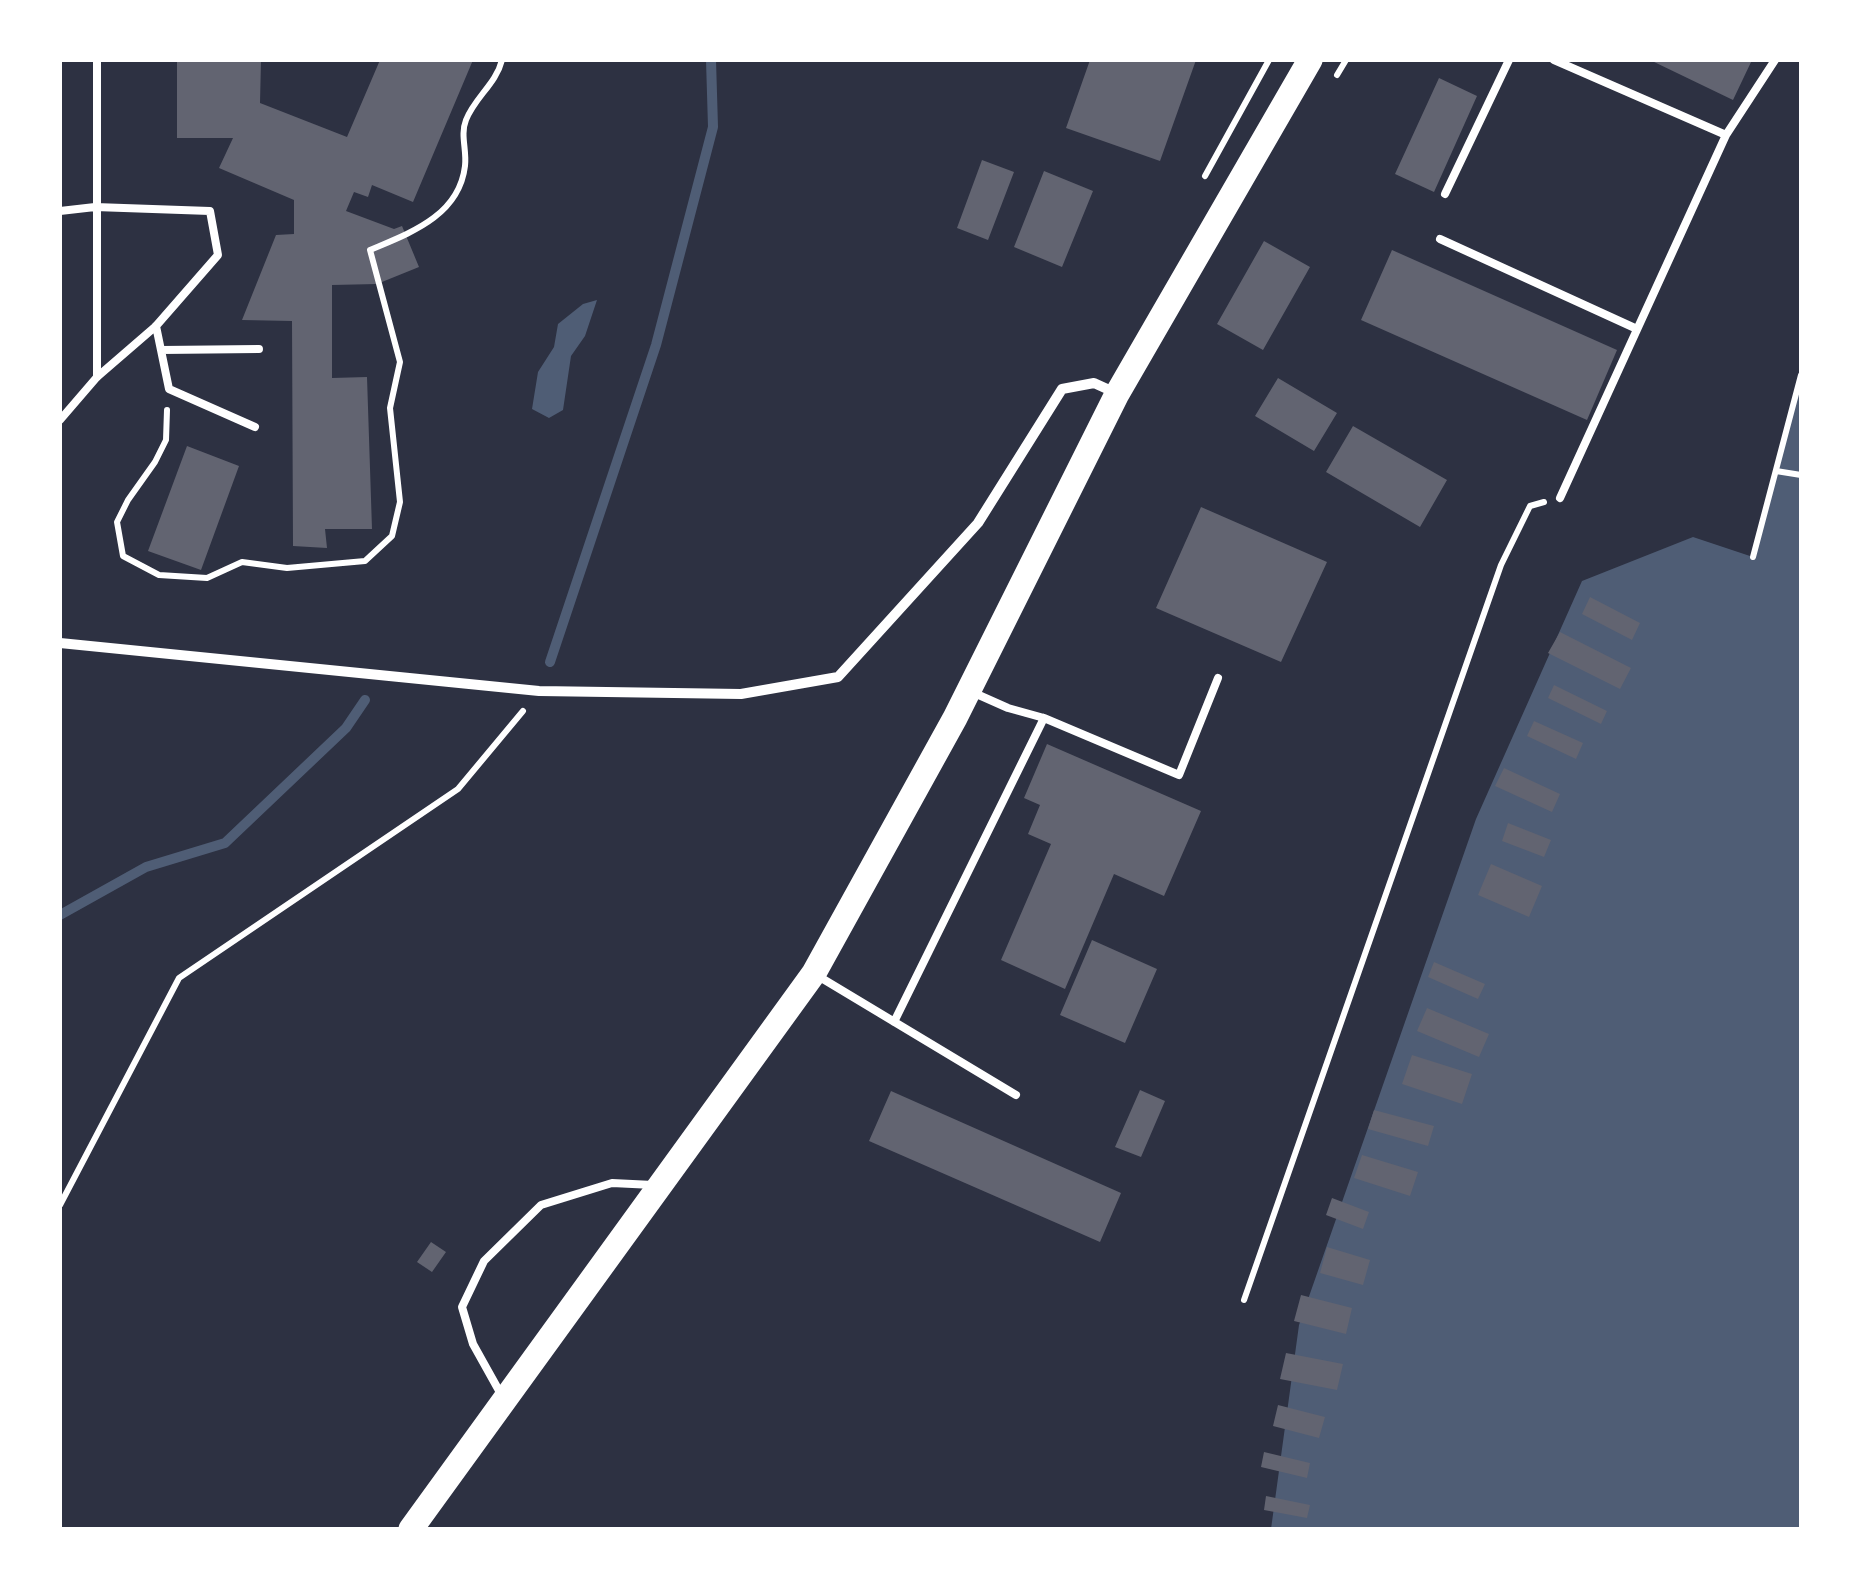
<!DOCTYPE html>
<style>
body{margin:0}
#map{position:relative;width:1861px;height:1589px;overflow:hidden;background:#2d3142;font-family:"Fira Sans Condensed",sans-serif}
canvas{display:block}
.frame{position:absolute;inset:0;border:62px solid #fff;pointer-events:none}
</style>
<div id="map">
<canvas width="1861" height="1589"></canvas>
<div class="frame"></div>
</div>
<script>
const c = document.querySelector('canvas').getContext('2d');
c.lineJoin = 'round';
function paint(path, color) {
  c.fillStyle = color;
  c.fill(path, 'evenodd');
}
function stroke(path, color, width, dash) {
  c.strokeStyle = color;
  c.lineWidth = width;
  c.lineCap = dash ? 'butt' : 'round';
  c.setLineDash(dash || []);
  c.stroke(path);
}
const water = new Path2D(`
 M597,300L585,336L571,356L563,410L549,418L532,409L538,372L554,347L558,324L583,304Z
 M1801,375V1529H1271L1299,1325L1476,819L1582,581L1693,537L1753,557Z`);
const stream = new Path2D(`
 M550,662L656,345L713,127L711,60
 M60,915L146,867L225,843L346,728L365,700`);
const building = new Path2D(`
 M177,60H261L260,103L347,137L380,60H473L413,202L372,185L368,197L354,192L346,211L394,229L402,226L419,267L377,284L332,285V378L367,377L372,529H325L327,548L293,546L292,321L242,320L276,235L294,234V200L219,168L233,138H177Z
 M1090,60H1196L1160,161L1066,128Z
 M1650,60H1752L1733,100Z
 M1439,78L1477,96L1434,192L1395,174Z
 M982,160L1014,172L988,240L957,228Z
 M1044,171L1093,191L1062,267L1014,247Z
 M1264,241L1310,267L1263,350L1217,324Z
 M1392,250L1617,350L1587,420L1361,320Z
 M1278,378L1337,413L1314,451L1255,416Z
 M1353,426L1447,480L1420,527L1326,472Z
 M187,446L239,466L201,570L148,551Z
 M1201,507L1327,562L1281,662L1156,608Z
 M1590,597L1640,623L1632,640L1582,614Z
 M1560,632L1631,668L1620,689L1548,653Z
 M1554,685L1607,711L1601,724L1548,698Z
 M1534,721L1583,743L1576,759L1527,736Z
 M1047,744L1201,811L1164,896L1114,874L1065,989L1001,960L1051,844L1028,834L1040,805L1024,798Z
 M1504,768L1560,794L1552,812L1495,786Z
 M1508,823L1551,840L1544,857L1502,841Z
 M1491,864L1542,886L1529,917L1478,895Z
 M1092,940L1157,969L1125,1043L1060,1015Z
 M1434,962L1485,984L1478,999L1428,977Z
 M1427,1008L1489,1034L1479,1057L1417,1031Z
 M1412,1055L1472,1074L1462,1104L1402,1084Z
 M1140,1090L1165,1101L1141,1157L1115,1147Z
 M891,1091L1121,1193L1100,1242L869,1141Z
 M1374,1110L1434,1126L1428,1146L1368,1129Z
 M1362,1155L1418,1172L1410,1196L1354,1178Z
 M1332,1198L1369,1212L1363,1229L1326,1215Z
 M431,1242L446,1252L432,1272L417,1262Z
 M1327,1247L1370,1260L1363,1285L1320,1273Z
 M1301,1295L1352,1308L1346,1334L1294,1321Z
 M1286,1353L1343,1364L1337,1390L1280,1379Z
 M1278,1405L1325,1417L1319,1438L1273,1426Z
 M1264,1452L1310,1463L1307,1478L1261,1467Z
 M1266,1496L1310,1505L1307,1518L1264,1510Z`);
const path = new Path2D(`
 M1337,75L1346,60
 M1205,176L1269,60
 M167,410L166,440L155,462L128,500L117,522L123,556L159,575L207,578L242,562L287,568L365,561L392,536L400,502L390,408L400,362L370,250C410,233 459,216 465,166C467,150 460,135 466,120C475,97 496,84 502,60
 M1776,471L1801,475
 M1753,557L1801,375
 M60,1205L179,978L458,789L523,711
 M1244,1300L1501,565L1530,506L1544,502`);
const service = new Path2D(`
 M1554,60L1726,135L1775,60
 M1445,194L1509,60
 M60,211L95,207L210,211L218,255L156,326L97,377L60,420
 M1440,239L1637,329
 M156,326L169,389L255,427
 M161,350L259,349
 M97,377V60
 M1560,498L1726,135
 M972,692L1008,708L1044,718L1179,775L1218,678
 M818,976L1016,1095
 M894,1022L1044,718
 M502,1396L473,1344L462,1307L484,1261L541,1205L612,1183L653,1185`);
const minor = new Path2D(`
 M60,643L539,691L741,694L838,677L978,523L1062,389L1094,383L1116,393`);
const primary = new Path2D(`
 M411,1529L814,973L955,718L1117,394L1310,60`);
paint(water, '#4f5d75');
stroke(stream, '#4f5d75', 10);
paint(building, '#626471');
stroke(path, '#fff', 6);
stroke(service, '#fff', 8);
stroke(minor, '#fff', 10);
stroke(primary, '#fff', 25);
</script>
